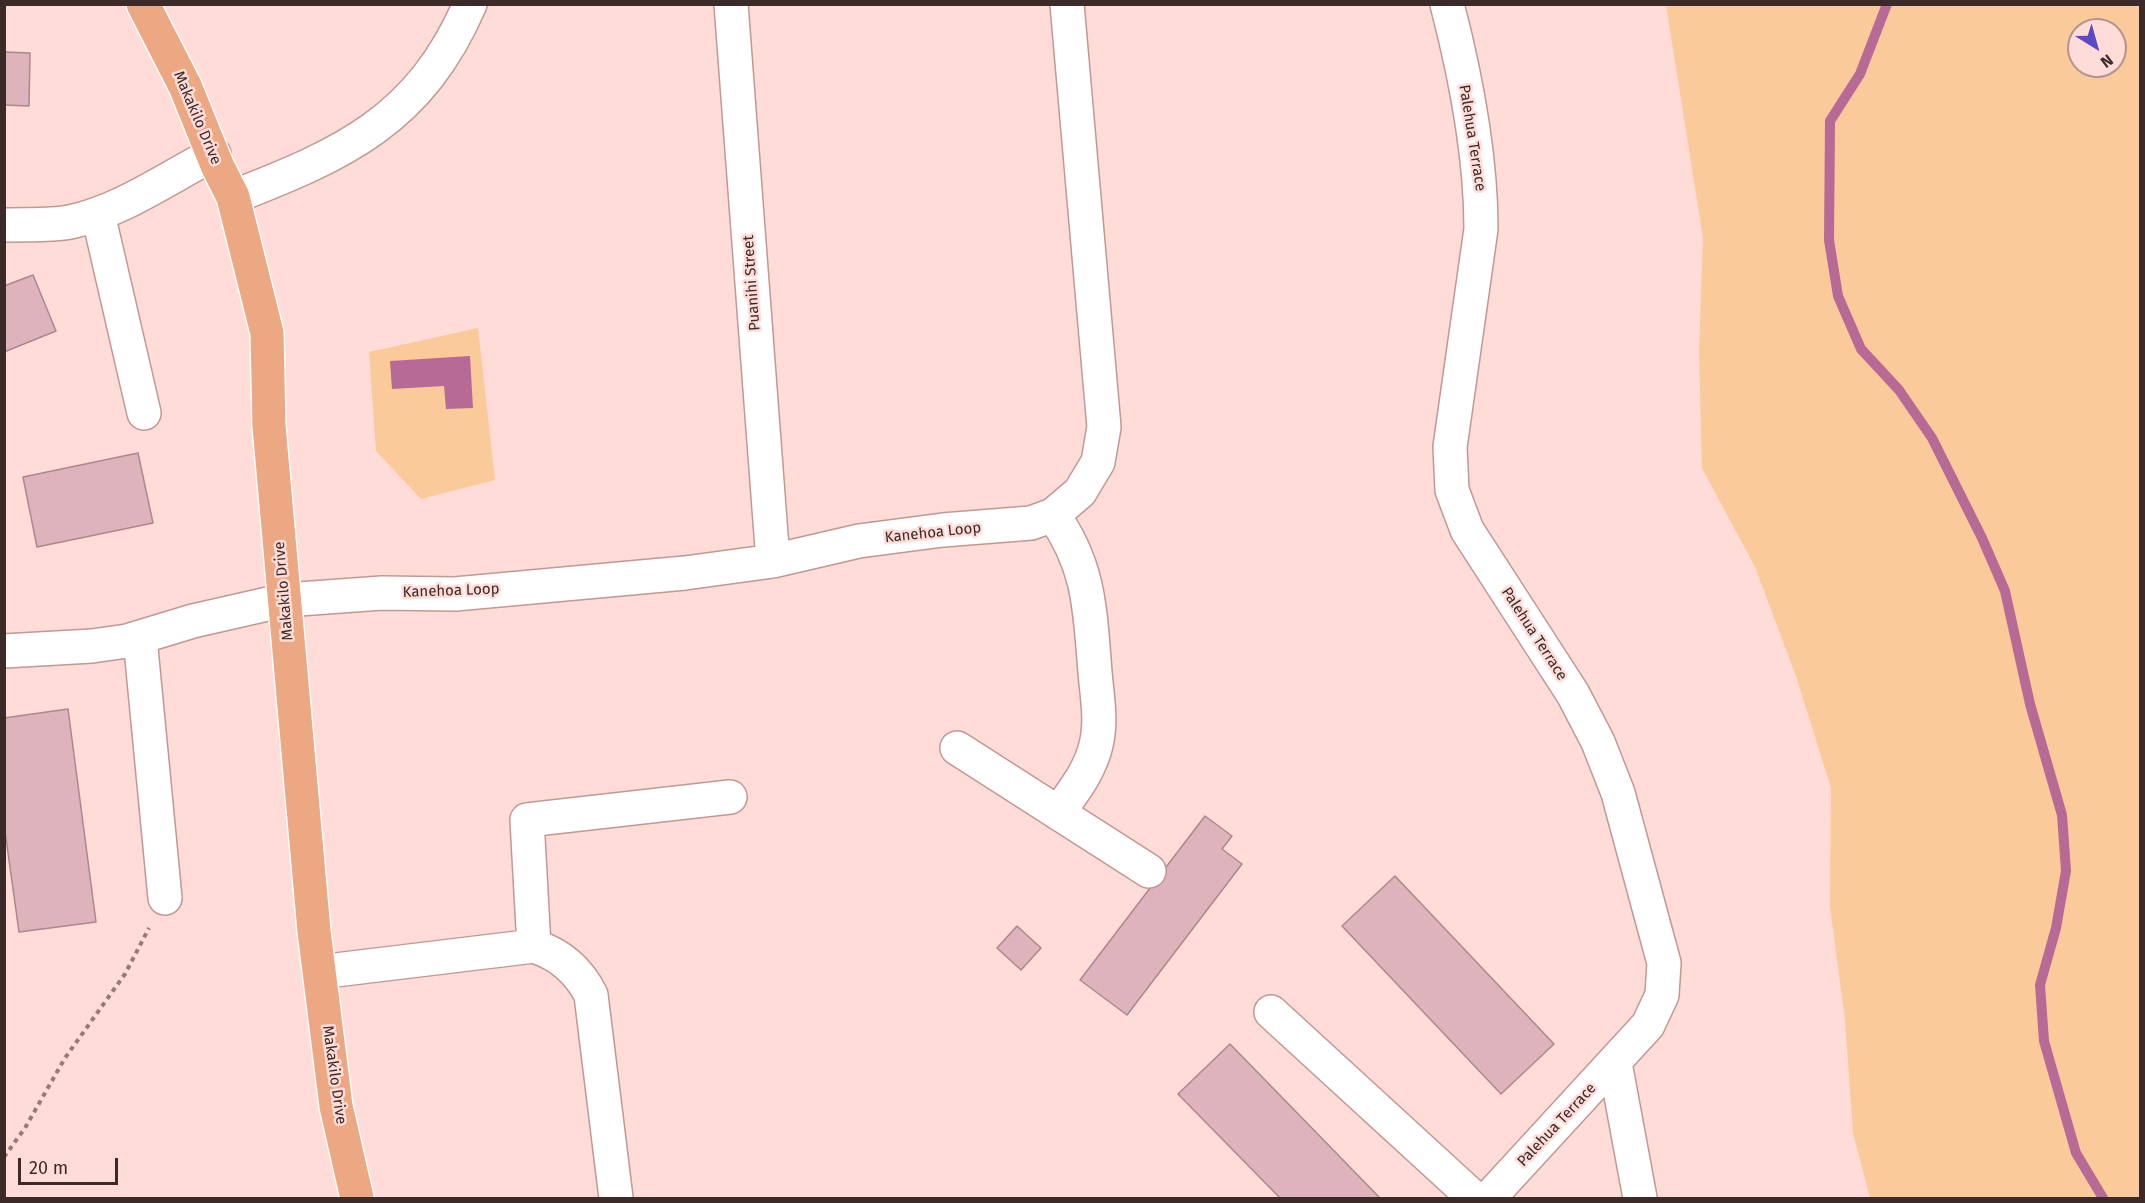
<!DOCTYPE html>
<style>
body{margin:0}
#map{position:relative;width:2145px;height:1203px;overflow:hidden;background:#ffdcd7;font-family:"Fira Sans",sans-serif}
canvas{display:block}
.frame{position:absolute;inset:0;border:6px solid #3b2a28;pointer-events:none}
.north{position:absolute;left:2067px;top:18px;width:60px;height:60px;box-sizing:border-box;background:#ffdcd7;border:2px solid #b19591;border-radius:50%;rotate:143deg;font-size:16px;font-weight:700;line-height:24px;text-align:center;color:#3b2a28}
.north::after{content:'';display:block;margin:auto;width:21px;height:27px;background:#5d49c2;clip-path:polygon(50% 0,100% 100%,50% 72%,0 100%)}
.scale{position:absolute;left:18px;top:1158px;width:100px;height:27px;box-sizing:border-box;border:3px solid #3b2a28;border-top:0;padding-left:8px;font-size:18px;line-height:21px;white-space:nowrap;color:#3b2a28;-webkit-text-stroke:4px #ffdcd7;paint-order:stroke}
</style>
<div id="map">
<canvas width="2145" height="1203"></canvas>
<div class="frame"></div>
<div class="north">N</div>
<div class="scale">20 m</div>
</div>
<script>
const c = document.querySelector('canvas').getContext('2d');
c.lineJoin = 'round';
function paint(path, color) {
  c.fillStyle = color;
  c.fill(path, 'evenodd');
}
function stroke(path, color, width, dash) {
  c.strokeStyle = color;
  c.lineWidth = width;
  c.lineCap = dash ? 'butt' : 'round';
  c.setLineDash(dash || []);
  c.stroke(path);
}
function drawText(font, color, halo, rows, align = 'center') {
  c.font = font + ' "Fira Sans",sans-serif';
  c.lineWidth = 5;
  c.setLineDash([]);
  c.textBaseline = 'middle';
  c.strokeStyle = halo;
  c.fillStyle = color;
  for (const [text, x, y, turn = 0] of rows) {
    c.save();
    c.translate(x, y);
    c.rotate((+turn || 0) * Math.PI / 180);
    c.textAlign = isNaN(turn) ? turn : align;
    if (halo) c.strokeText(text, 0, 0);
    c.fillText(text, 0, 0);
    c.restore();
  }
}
const green = new Path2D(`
 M1666,5H2140V1198H1870L1853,1133L1845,1020L1830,907L1831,788L1796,676L1755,567L1702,468L1699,352L1703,238ZM2079,30H2115V66H2079Z
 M478,328L495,480L421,499L376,451L369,352Z`);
const water = new Path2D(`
 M470,356L473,408L446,409L444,386L392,389L390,361Z`);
const stream = new Path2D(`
 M1887,4L1860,74L1830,121L1829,240L1838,296L1861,349L1899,390L1932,438L1982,538L2005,591L2030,704L2062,815L2066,871L2056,928L2040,985L2044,1041L2076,1153L2103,1198`);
const building = new Path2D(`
 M4,52L30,53L29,106L4,105Z
 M33,275L56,331L4,352V286Z
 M138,453L153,523L37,547L23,477Z
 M68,709L96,922L19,932L4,824V718Z
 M1205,816L1232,836L1222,849L1242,864L1127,1015L1080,980Z
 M1395,876L1554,1044L1501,1094L1342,926Z
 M1017,926L1041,948L1021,970L997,948Z
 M1230,1044L1380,1198H1280L1178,1094Z`);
const path = new Path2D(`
 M4,1157L25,1128L65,1058L125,974L149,928`);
const minor = new Path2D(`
 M731,4L773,561
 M1447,4C1466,77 1481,154 1481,229L1450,447L1452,490L1467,530L1573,694L1598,742L1618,793L1664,963L1662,995L1648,1025L1489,1198
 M233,197C344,154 420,120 470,4
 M98,214L144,413
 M4,225C26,224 49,226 70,222C122,211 167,178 214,154
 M1053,515C1090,566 1090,611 1095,672C1097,696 1102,721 1096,745C1090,771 1073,792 1058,813
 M140,638L165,898
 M4,651L92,646L127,641L193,621L285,600L382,593L455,594L685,573L773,561L859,541L943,530L1031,523L1053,515L1080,492L1098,462L1104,427L1067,4
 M957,748L1149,871
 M319,972L534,946
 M1271,1012L1474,1198
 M1615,1063L1640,1198
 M616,1198L591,995C579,971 559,954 534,946L527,820L730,797`);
const major = new Path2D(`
 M143,4L185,86L217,165L233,197L267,333L269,426L314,931L336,1106L357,1198`);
const streetNames = [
 ["Makakilo Drive",197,118,67],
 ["Palehua Terrace",1472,138,81],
 ["Puanihi Street",752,283,-94],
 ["Kanehoa Loop",933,533,-6],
 ["Makakilo Drive",284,591,-95],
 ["Kanehoa Loop",451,591,-2],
 ["Palehua Terrace",1534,634,57],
 ["Makakilo Drive",334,1075,82],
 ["Palehua Terrace",1557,1125,-47]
];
paint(green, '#faca9a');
paint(water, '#b66a95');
stroke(stream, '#b66a95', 10);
paint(building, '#deb3bb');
stroke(building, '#ae868e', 1.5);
stroke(minor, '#c19893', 36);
stroke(major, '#fff', 36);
stroke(path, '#947b77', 4, [4.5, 4.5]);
stroke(minor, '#fff', 33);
stroke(major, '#eba883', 33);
drawText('15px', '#3b2a28', '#ffdcd7', streetNames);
</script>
